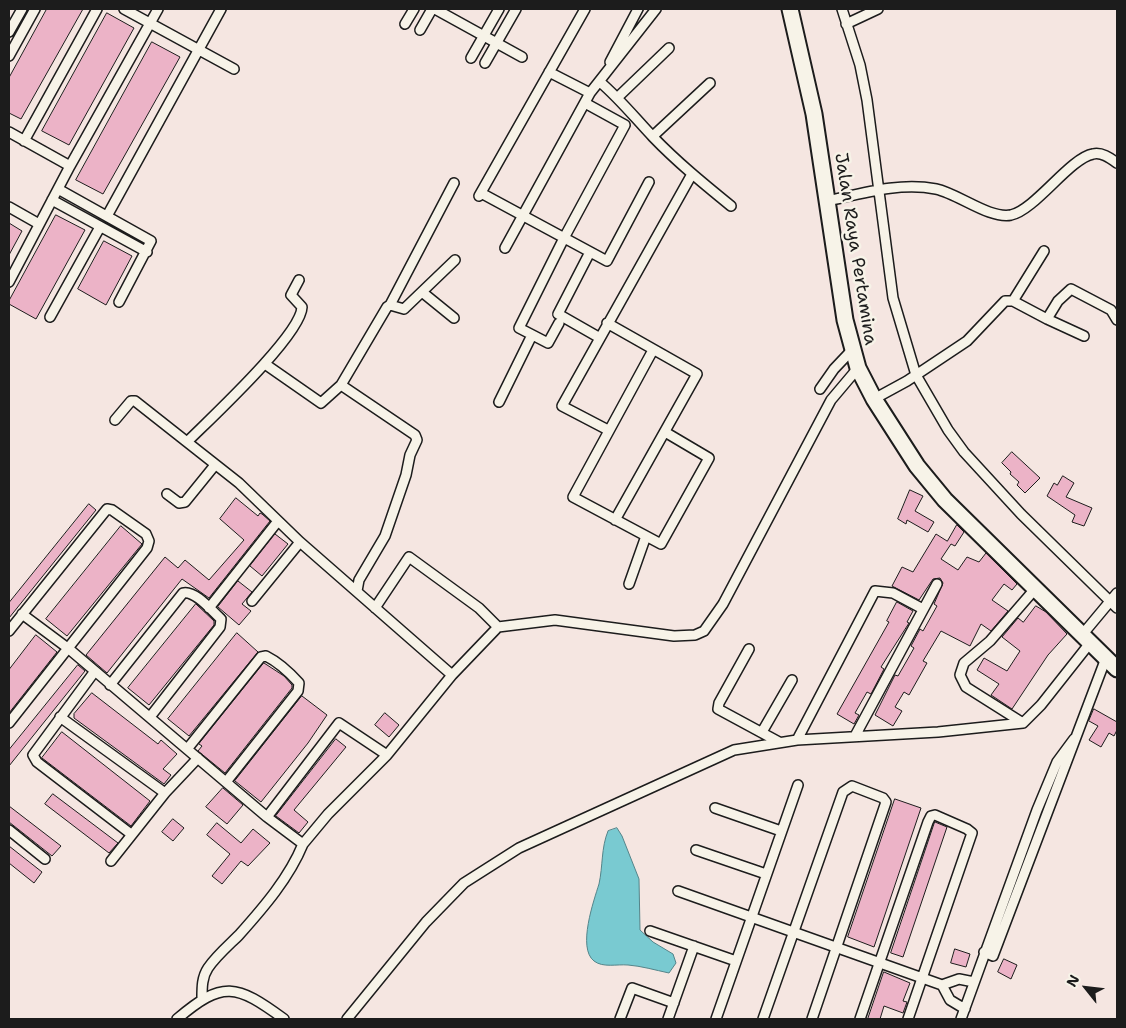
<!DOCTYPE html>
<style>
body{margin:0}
#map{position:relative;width:1126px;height:1028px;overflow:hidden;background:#f5e6e1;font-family:"Shantell Sans",sans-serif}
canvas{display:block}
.frame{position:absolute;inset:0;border:10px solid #1c1c1c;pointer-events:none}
.north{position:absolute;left:1061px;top:963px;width:50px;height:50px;-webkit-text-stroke:4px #f7f3e8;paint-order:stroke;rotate:299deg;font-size:14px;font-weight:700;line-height:20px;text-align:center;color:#1c1c1c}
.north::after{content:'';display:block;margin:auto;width:18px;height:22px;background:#1c1c1c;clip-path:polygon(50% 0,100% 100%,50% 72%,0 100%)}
</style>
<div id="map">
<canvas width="1126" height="1028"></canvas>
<div class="frame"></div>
<div class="north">N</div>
</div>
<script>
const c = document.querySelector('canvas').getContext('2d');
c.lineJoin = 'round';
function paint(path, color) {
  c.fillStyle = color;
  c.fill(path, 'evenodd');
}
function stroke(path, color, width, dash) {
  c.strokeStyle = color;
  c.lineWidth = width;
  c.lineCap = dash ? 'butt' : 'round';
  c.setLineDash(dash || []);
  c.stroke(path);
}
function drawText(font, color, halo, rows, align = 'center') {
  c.font = font + ' "Shantell Sans",sans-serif';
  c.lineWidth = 5;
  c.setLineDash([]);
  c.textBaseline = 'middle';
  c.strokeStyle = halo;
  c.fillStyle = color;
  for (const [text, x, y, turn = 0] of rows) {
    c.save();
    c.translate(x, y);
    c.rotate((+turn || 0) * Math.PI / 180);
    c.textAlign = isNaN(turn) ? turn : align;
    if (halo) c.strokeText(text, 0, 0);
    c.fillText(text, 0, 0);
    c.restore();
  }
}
const water = new Path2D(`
 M617,828L622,836L639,879L640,930L653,942L673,954L676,963L669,973C655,970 641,966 628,965C617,964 603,968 594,961C577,948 594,900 599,884C603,866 601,848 608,831Z`);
const building = new Path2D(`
 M47,9H83L21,119L9,113V78Z
 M107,13L134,28L69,145L42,131Z
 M152,42L180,57L103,194L76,180Z
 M56,215L85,230L36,319L9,304V301Z
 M9,223L22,231L9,255Z
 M104,241L132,256L106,305L78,289Z
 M1012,452L1040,478L1025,493L1017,485L1019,482L1010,474L1011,472L1002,463Z
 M1063,476L1074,483L1066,497L1092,508L1084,526L1072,522L1075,515L1047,496L1054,483L1057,485Z
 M910,490L923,496L915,511L934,522L928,532L907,520L906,524L898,519Z
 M236,498L258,516L260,513L262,514L270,521L266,526L209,598L182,579L107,673L86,655L165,557L178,568L185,560L209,580L244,540L220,519Z
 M89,504L96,510L9,618V603Z
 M957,525L964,532L955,546L951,544L941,559L958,570L967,557L979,562L986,553L1017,584L1012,590L1004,584L992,600L1008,611L991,631L981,624L970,646L941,631L923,661L927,663L909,695L904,692L895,707L902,711L893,726L875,715L895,675L898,676L914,648L911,646L920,629L923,631L937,606L934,604L943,583L940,578L933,579L919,600L892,586L902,567L913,572L936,534L947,541Z
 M121,526L142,544L67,636L46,619Z
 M275,534L288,544L262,576L250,566Z
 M238,581L252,592L242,604L251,611L239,625L218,607Z
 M897,602L913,611L907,622L909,623L881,667L884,669L871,694L867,692L855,713L859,715L854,724L837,714L889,622L887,621Z
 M196,604L214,621V625L149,705L128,688Z
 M1036,606L1046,612L1067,634L1048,655L1012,709L991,695L999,684L977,670L984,658L1007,671L1020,651L1002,637L1018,618L1023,622Z
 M237,633L258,652L189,736L168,719Z
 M36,635L57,652L9,713V670Z
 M264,663L284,676L292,685V688L225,773L198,751L202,746L199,744Z
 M78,665L85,671L9,766V750Z
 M92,693L158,744L161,740L177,754L163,769L171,775L164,784L74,718V714Z
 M302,696L327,715L308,743L261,802L235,781Z
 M1094,709L1117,722V730L1114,736L1109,733L1101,747L1089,740L1098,726L1089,721Z
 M385,713L399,725L389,737L375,725Z
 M62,732L150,801L131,826L42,758Z
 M336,739L346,747L294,810L308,822L299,833L276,816Z
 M223,788L243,805L227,824L206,807Z
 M53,794L118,843L109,853L45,804Z
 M895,799L921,808L874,947L848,937Z
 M9,806L61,846L52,856L9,822Z
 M173,819L184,828L173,841L162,832Z
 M935,822L947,827L903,957L891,953Z
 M217,823L241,843L253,829L270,843L248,866L241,861L222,884L212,876L230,854L207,835Z
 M9,846L42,872L34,883L9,863Z
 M955,949L970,954L966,967L951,963Z
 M1004,959L1017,965L1011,979L998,972Z
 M884,972L910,983L903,1001L907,1002L903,1013L884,1006L880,1019H868Z`);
const minor = new Path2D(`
 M124,9L234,69
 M435,9L522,57
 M842,9L860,65L867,100L893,298L916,375L948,430L964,452L1021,514L1117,608
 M405,24L414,9
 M846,24L878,9
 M420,30L432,9
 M9,32L22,9
 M9,56L35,9
 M471,58L499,9
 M610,62L638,9
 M485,63L516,9
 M549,72L590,93
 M600,82C620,99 635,118 653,137C677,162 704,184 731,206
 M618,97L669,48
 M9,132L70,166
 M653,136L710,83
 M24,141L97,9
 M58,189L151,241L119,302
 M481,193L607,261L649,182
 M479,196L585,9
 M52,200L147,252
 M828,201C864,193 900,182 936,189C959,194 989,219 1011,215C1035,210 1070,158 1093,154C1102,152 1110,158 1117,163
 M9,207L39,224
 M107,216L221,9
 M505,248L590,93L656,9
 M590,252L558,314L600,338
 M9,282L70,166L158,9
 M422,292L454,318
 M1013,301L1044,251
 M390,305L454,183
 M50,317L100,227
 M1047,319L1084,336
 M559,323L548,343L519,328L564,238L625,125L585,103
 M607,323L697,374L615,520
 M653,350L573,497L661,544L709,458L665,432
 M265,364L321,403L341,385L387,307L390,305L404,309L455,260
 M341,385L415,435L417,440L410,455L406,475L385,536L359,580L357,591
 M820,389L834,369L852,350
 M874,399L907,381L967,341L1005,301H1013L1047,319L1058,301L1071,289L1111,310L1117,320
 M499,402L532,335
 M115,420L131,401H135L239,483L300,542L452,675
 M608,430L562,406L692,174
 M187,442C210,419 301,335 302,307L291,295L299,280
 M167,494L179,503L185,502L215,465
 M629,584L646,536
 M252,601L300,542
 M209,608L278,521
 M375,608L409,557L479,608L498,627L452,675L387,755
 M22,614L69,649L267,817L303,844C289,878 264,907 239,935C229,945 216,956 208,968C202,977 202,987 202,998
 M498,627L555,620L674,636L695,635L704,631L723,604L831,400L858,368
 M9,631L107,509L112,510L146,534L149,541L147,548L9,723
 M1082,635L1117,593
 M749,649L719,703L718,709L779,742
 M95,671L33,755L37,762L131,834
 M110,685L183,593C195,590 212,611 221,619L220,627L150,717
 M60,717L165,793
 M1023,723L966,687L960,675L964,663L990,641L1035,589
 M762,732L792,680
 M855,736L937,584
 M797,740L875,591L893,593L923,609
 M188,748L261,657L266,656C278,662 290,673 299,683L298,691L226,782
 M715,808L781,831
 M267,817L339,723L387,755L328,814L303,844
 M9,830L45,859
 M696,850L766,874
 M111,861L165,793L198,758
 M678,891L942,985L959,979L974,982
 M650,931L736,961
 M984,952L993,956L1106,658
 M942,985L950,1000L965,1009
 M177,1019C223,980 236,984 284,1019
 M347,1019L426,922L464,883L519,848L734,750L797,740L938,732L1023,723L1041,705L1090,643
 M620,1019L632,988L674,1003
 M668,1019L694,946
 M716,1019L798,785
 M763,1019L843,792L852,786L883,798L886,802L812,1019
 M860,1019L928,822L931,816L935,815L967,829L972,833L908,1019
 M961,1019L1037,810L1057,762L1074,739`);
const primary = new Path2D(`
 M790,9L814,114L845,320L858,368L874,399L917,466L945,500L1117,669`);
const streetNames = [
 ["Jalan Raya Pertamina",855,249,81]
];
paint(water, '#79cad1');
stroke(water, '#548489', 1);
paint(building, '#ecb3c7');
stroke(building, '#1c1c1c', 1);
stroke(minor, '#1c1c1c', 12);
stroke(primary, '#1c1c1c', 19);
stroke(minor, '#f7f3e8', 9);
stroke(primary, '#f7f3e8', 15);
drawText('18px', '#1c1c1c', '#f7f3e8', streetNames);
</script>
